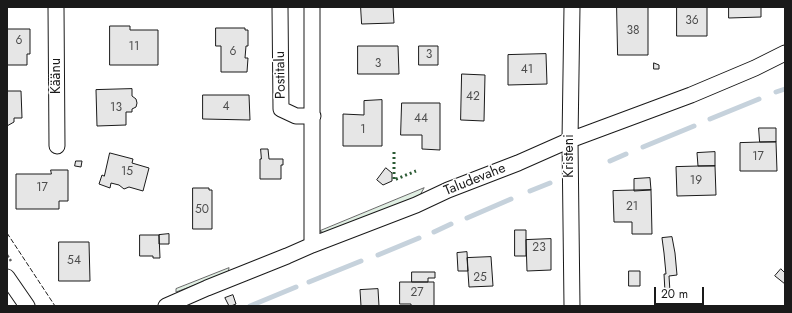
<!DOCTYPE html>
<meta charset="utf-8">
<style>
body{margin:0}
#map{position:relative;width:792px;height:313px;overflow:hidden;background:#fff;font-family:Jost,sans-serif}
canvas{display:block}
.frame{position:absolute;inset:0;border:8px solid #1a1a1a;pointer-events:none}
.scale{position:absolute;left:654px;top:287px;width:50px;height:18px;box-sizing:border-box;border:2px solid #1a1a1a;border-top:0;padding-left:5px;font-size:12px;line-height:14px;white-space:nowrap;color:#1a1a1a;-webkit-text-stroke:3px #fff;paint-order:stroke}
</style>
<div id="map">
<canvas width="792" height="313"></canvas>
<div class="frame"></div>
<div class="scale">20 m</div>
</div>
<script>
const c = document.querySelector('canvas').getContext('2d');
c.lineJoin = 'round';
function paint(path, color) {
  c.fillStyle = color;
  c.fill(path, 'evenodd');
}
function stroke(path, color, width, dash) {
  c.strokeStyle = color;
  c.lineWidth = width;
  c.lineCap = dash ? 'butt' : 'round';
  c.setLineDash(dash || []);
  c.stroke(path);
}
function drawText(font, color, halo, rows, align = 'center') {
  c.font = font + ' Jost,sans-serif';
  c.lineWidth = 3;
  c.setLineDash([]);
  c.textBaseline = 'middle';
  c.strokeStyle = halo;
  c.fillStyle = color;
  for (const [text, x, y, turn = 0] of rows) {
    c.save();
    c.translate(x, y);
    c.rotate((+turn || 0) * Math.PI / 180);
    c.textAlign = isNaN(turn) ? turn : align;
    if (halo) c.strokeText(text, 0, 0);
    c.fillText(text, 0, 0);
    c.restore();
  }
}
const green = new Path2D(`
 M424,188L419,197L326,234L320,231Z
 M229,268L228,273L176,292V289Z`);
const stream = new Path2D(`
 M776,92L785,89
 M710,119L759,99
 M643,147L694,126
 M610,161L626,154
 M530,191L550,183
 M467,218L511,199
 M434,232L451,224
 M378,255L419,238
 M309,282L361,261
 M250,306L296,287`);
const building = new Path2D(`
 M361,7H393L394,23L362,24Z
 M617,7H648V55H618Z
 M677,7H707V36H677Z
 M729,7H761V17L729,18Z
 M110,26H130V30H158V65H110Z
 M216,28H245V30H248V46H246L245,58H248L247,72H221V46H216Z
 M7,29H30V54H27V65H7Z
 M358,46H398L399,74H358Z
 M419,46H438V65H419Z
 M546,54L547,84L508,85V55Z
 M654,63L659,65V69H654Z
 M462,74L485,75L484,121L461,120Z
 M132,89V96L136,99L137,103L136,107L132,109V112H126V125L97,126L96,90Z
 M7,91H21L22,118H14V122L7,126Z
 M203,95H249L250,120L203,119Z
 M382,100V146H343V114L364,115V101Z
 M402,103H440V150L422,149V135H401Z
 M759,128H776V142H760Z
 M776,142L777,171H740V143Z
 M261,149H268L269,159H283V165H281V179H260V159H261Z
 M715,152V166H698L697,153Z
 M110,153L133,159L132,163L149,168L143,191L129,187L124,189L119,185L111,183L110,188L99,184L102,175L104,176Z
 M76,161H82L81,167L75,166Z
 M715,166L716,195L677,196L676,167Z
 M386,168L392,173V181L383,185L377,180Z
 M51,170H68V201H59V209H16V174H51Z
 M650,178L651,190L634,191V179Z
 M193,188H209V190H212V229H193Z
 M651,190L652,234H632V222H614L613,191Z
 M515,230H526V256H515Z
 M169,234V244H159V235Z
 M140,235H159L160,258H153V256H140Z
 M672,237L675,253L677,275L669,276L670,292H665L664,274H666L664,253L662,238Z
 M551,239V270L527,271L526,240Z
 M59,242H89L90,281H59Z
 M467,252L468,271H458L457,253Z
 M491,257L493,286L469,287L467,258Z
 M781,269L785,273V284L775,276Z
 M629,271H640V286H629Z
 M412,272H435V278H428V282H412Z
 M400,282H434V306H411V304H400Z
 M378,289L379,306H361L360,290Z
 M233,295L236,304L231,306H229L225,298Z`);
const path = new Path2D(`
 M7,255L11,261`);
const minor = new Path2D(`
 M56,7L57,146
 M280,7L281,109L296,116H313
 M312,245V7
 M7,277L27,306
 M166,306L207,288L287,256L312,245L416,205L448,190L518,163L570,140L691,95L755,68L785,53
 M572,306L570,140L572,7`);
const hedge = new Path2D(`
 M394,152V180L416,171`);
const fence = new Path2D(`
 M7,233L55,306`);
const numberNames = [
 ["36",692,21],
 ["38",633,31],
 ["6",19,41],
 ["11",134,47],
 ["6",233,52],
 ["3",429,55],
 ["3",378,64],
 ["41",527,70],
 ["42",473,97],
 ["4",226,107],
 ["13",116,108],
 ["44",421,119],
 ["1",363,130],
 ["17",758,157],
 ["15",127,172],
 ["19",696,181],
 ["17",42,188],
 ["21",632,207],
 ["50",202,210],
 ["23",539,248],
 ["54",74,261],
 ["25",480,278],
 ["27",417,293]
];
const streetNames = [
 ["Postitalu",281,75,-91],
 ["Käänu",57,76,-90],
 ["Kristeni",570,156,-90],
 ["Taludevahe",475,180,-22]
];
paint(green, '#e0efe3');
stroke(green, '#6a6a6a', 1);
stroke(stream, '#c6d2dc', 5);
paint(building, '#e6e6e6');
stroke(building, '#1a1a1a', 1);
stroke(minor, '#1a1a1a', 17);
stroke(path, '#5f5f5f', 2.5, [3, 2]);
stroke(minor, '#fff', 15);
stroke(hedge, '#2b5a34', 3, [2, 3]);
stroke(fence, '#1a1a1a', 1, [5, 2]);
drawText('12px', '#4d4d4d', null, numberNames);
drawText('14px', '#1a1a1a', '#fff', streetNames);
</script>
